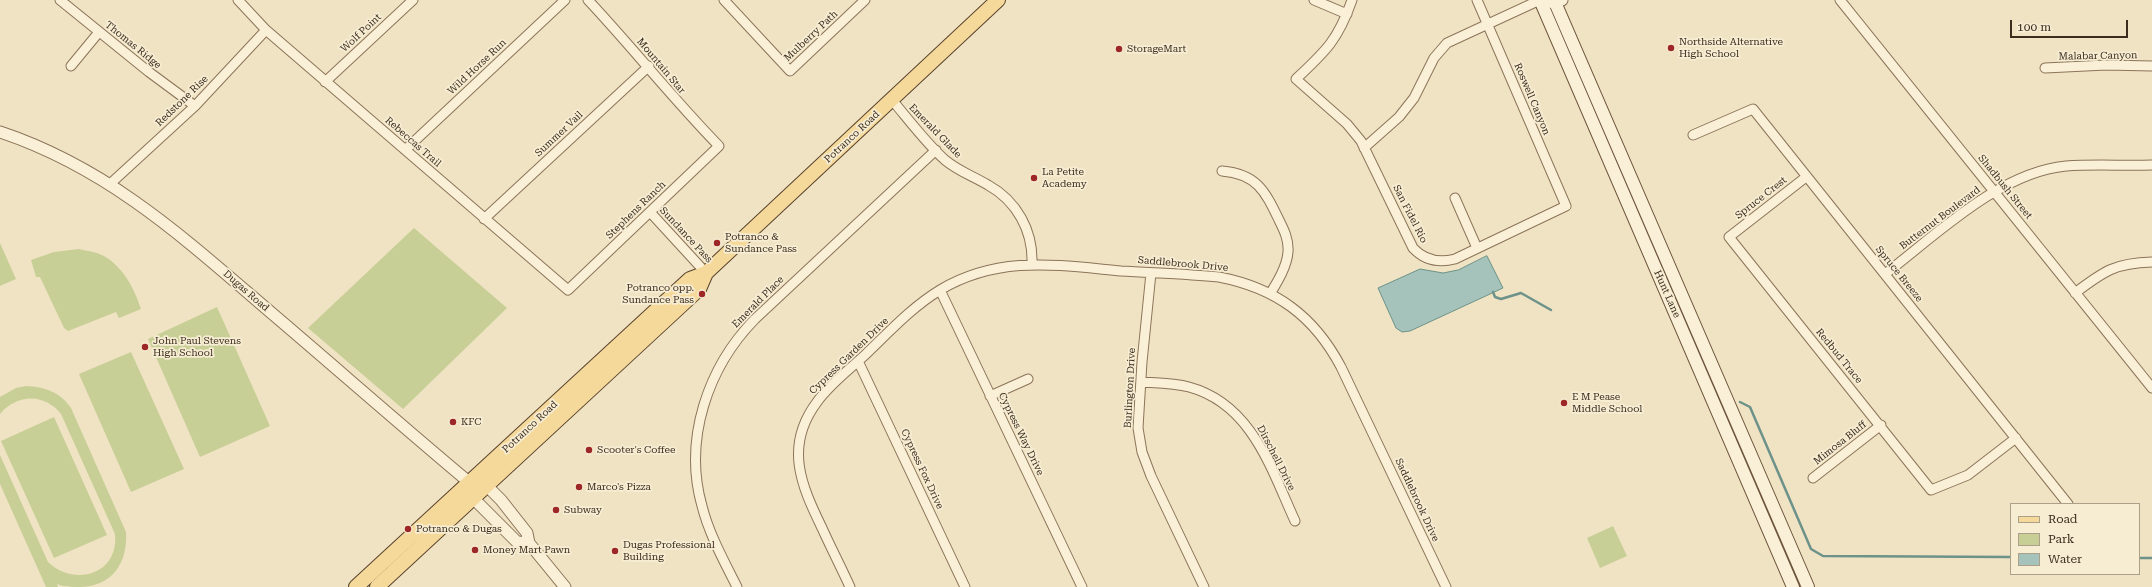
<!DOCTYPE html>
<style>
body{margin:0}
#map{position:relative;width:2152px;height:587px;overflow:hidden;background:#f0e3c3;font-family:"Roboto Serif",serif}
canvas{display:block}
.legend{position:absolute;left:2010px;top:503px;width:130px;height:72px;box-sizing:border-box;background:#f7edd3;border:1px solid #aca08b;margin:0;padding:5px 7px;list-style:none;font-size:12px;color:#3b2c1e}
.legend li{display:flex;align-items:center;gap:8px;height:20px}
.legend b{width:20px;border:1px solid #aca08b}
.scale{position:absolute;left:2010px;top:20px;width:118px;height:18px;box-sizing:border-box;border:2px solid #3b2c1e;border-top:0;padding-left:5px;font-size:12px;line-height:14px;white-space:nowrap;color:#3b2c1e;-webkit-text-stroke:3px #f7edd3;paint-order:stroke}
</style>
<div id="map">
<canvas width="2152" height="587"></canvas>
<ul class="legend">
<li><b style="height:5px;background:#f5d99a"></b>Road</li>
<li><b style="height:11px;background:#c8cf96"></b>Park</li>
<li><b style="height:11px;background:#a5c3ba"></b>Water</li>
</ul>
<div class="scale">100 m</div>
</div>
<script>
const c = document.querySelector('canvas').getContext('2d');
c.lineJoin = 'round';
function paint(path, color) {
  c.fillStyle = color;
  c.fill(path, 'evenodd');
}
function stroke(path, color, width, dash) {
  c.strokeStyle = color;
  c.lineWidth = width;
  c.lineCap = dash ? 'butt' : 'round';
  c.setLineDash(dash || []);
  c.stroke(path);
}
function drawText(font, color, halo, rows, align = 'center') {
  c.font = font + ' "Roboto Serif",serif';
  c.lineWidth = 3.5;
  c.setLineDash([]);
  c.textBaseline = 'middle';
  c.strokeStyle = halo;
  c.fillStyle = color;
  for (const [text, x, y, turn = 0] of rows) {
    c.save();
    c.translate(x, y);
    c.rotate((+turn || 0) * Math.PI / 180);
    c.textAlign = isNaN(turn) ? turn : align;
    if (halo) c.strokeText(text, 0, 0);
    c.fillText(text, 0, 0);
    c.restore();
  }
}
const green = new Path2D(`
 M414,228L507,308L403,409L308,328Z
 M0,243L16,279L0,286Z
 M79,249C87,251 97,252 104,256C124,268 134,288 141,309L119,318L116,312L68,331L64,328L40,277H36L31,260L54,252Z
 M217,307L270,426L200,457L148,339Z
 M131,352L184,469L131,492L79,374Z
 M26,386C45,387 60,392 71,408L126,532C128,563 112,587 79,587C71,587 64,587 57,584L58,587H46L0,484V455L48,562C74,587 119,575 115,534L61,414C44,393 17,394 0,414V397L16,388Z
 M54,417L107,535L54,558L1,441Z
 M1613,526L1627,556L1600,568L1587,538Z`);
const water = new Path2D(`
 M1487,256L1503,288L1410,331L1402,332L1396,328L1378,288L1420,269L1443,273L1458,270Z`);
const stream = new Path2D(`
 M1493,292L1495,297L1501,299L1521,293L1551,310
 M1740,402L1750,407L1811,549L1823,556L2011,557
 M2139,558H2152`);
const minor = new Path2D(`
 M60,0L149,72L195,106
 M238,0L266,30L568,290L719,146C673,99 633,48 588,0
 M724,0L790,71L865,0
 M1314,0L1347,14
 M1352,0C1338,40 1326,51 1296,79L1347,124L1361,141L1413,248C1425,261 1439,263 1455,259L1566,206L1477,0
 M1840,0L2152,388
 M71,66L99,32
 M2045,68L2106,65L2152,66
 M325,82L413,0
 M892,100C909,120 926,143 945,160C958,171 973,176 988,185C1017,201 1033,231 1032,263
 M1693,135L1753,109L2068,504
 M1364,148L1399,117L1414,98L1434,58L1447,43L1540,0
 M405,150L565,0
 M1222,171C1257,174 1265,191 1279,220C1284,230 1289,240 1288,252C1287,266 1278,281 1270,294
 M1806,177L1729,237L1931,490L1968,475L2016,438
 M110,184L195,106L266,30
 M1455,198L1477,248
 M650,212L706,273
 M484,219L649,66
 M1151,273L1142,362L1138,428L1142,452L1151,476L1204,587
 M1885,274C1936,235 2000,172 2066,166C2095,164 2124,166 2152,165
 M940,290L1082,587
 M2075,293C2104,271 2115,263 2152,262
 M858,361L965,587
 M1141,382C1157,383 1174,383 1189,387C1252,404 1271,469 1295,521
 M990,396L1028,379
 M1813,478L1881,425
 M737,587C724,561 709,534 702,506C683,439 708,367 755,319L936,150
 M850,587C841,567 831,548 822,528C801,485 784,446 817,402C830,384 849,370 866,354C889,332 912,307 940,290C999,255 1056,265 1121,271C1153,273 1186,274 1219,277C1276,288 1314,316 1341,367L1446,587`);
const tertiary = new Path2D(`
 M1540,0L1555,3L1562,0
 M0,132C108,168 183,237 268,310C335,367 402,426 470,483
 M479,485L487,486L501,500L527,533L529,543L565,587
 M472,491L474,499L517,542L529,543`);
const secondary = new Path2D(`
 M1540,0L1793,587
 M1554,0L1808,587`);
const primary = new Path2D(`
 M356,587L690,279L706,273L998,0
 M377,587L699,289L706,273`);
const markers = [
 [1671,48,4,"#9d2726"],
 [1119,49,4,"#9d2726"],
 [1034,178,4,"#9d2726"],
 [717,243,4,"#9d2726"],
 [702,294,4,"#9d2726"],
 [145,347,4,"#9d2726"],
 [1564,403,4,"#9d2726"],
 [453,422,4,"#9d2726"],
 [589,450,4,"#9d2726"],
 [579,487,4,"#9d2726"],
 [556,510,4,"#9d2726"],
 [408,529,4,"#9d2726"],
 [475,550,4,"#9d2726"],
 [615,551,4,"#9d2726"]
];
const streetNames = [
 ["Wolf Point",361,33,-43],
 ["Mulberry Path",811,36,-43],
 ["Thomas Ridge",133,45,39],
 ["Malabar Canyon",2098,56,-1],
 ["Mountain Star",661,66,50],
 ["Wild Horse Run",477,67,-43],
 ["Roswell Canyon",1532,99,67],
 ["Redstone Rise",182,101,-44],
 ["Emerald Glade",935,131,46],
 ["Summer Vail",559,134,-43],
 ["Potranco Road",852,137,-43],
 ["Rebeccas Trail",413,142,41],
 ["Shadbush Street",2005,187,51],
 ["Spruce Crest",1761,198,-38],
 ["Stephens Ranch",636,210,-44],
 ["San Fidel Rio",1410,214,63],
 ["Butternut Boulevard",1940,218,-37],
 ["Sundance Pass",686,235,47],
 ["Saddlebrook Drive",1183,264,5],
 ["Spruce Breeze",1899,274,51],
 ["Dugas Road",246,291,41],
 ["Hunt Lane",1667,294,66],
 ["Emerald Place",758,302,-45],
 ["Cypress Garden Drive",849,356,-44],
 ["Redbud Trace",1839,356,51],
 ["Burlington Drive",1130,388,-87],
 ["Potranco Road",530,427,-43],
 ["Cypress Way Drive",1021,434,64],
 ["Mimosa Bluff",1840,443,-38],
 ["Dirschell Drive",1276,458,63],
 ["Cypress Fox Drive",922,469,65],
 ["Saddlebrook Drive",1417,500,65]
];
const poiNames = [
 ["Northside Alternative",1679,42],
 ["High School",1679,54],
 ["StorageMart",1127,49],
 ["La Petite",1042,172],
 ["Academy",1042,184],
 ["Potranco &",725,237],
 ["Sundance Pass",725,249],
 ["Potranco opp.",694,288,"right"],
 ["Sundance Pass",694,300,"right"],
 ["John Paul Stevens",153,341],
 ["High School",153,353],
 ["E M Pease",1572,397],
 ["Middle School",1572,409],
 ["KFC",461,422],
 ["Scooter's Coffee",597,450],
 ["Marco's Pizza",587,487],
 ["Subway",564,510],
 ["Potranco & Dugas",416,529],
 ["Dugas Professional",623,545],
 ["Building",623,557],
 ["Money Mart Pawn",483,550]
];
paint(green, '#c8cf96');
paint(water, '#a5c3ba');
stroke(water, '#6c9289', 1);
stroke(stream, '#6c9289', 2.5);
stroke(minor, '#8b7459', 11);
stroke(tertiary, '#8b7459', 13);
stroke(secondary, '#6d553c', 14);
stroke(primary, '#59422d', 16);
stroke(minor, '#faf0d7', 9);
stroke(tertiary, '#faf0d7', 11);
stroke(secondary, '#faf0d7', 12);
stroke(primary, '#f5d99a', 14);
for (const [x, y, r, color] of markers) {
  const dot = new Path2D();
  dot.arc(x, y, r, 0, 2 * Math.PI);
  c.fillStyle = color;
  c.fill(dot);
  stroke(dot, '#f7edd3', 1.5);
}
drawText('10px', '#3b2c1e', '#f7edd3', streetNames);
drawText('10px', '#3b2c1e', '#f7edd3', poiNames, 'left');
</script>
